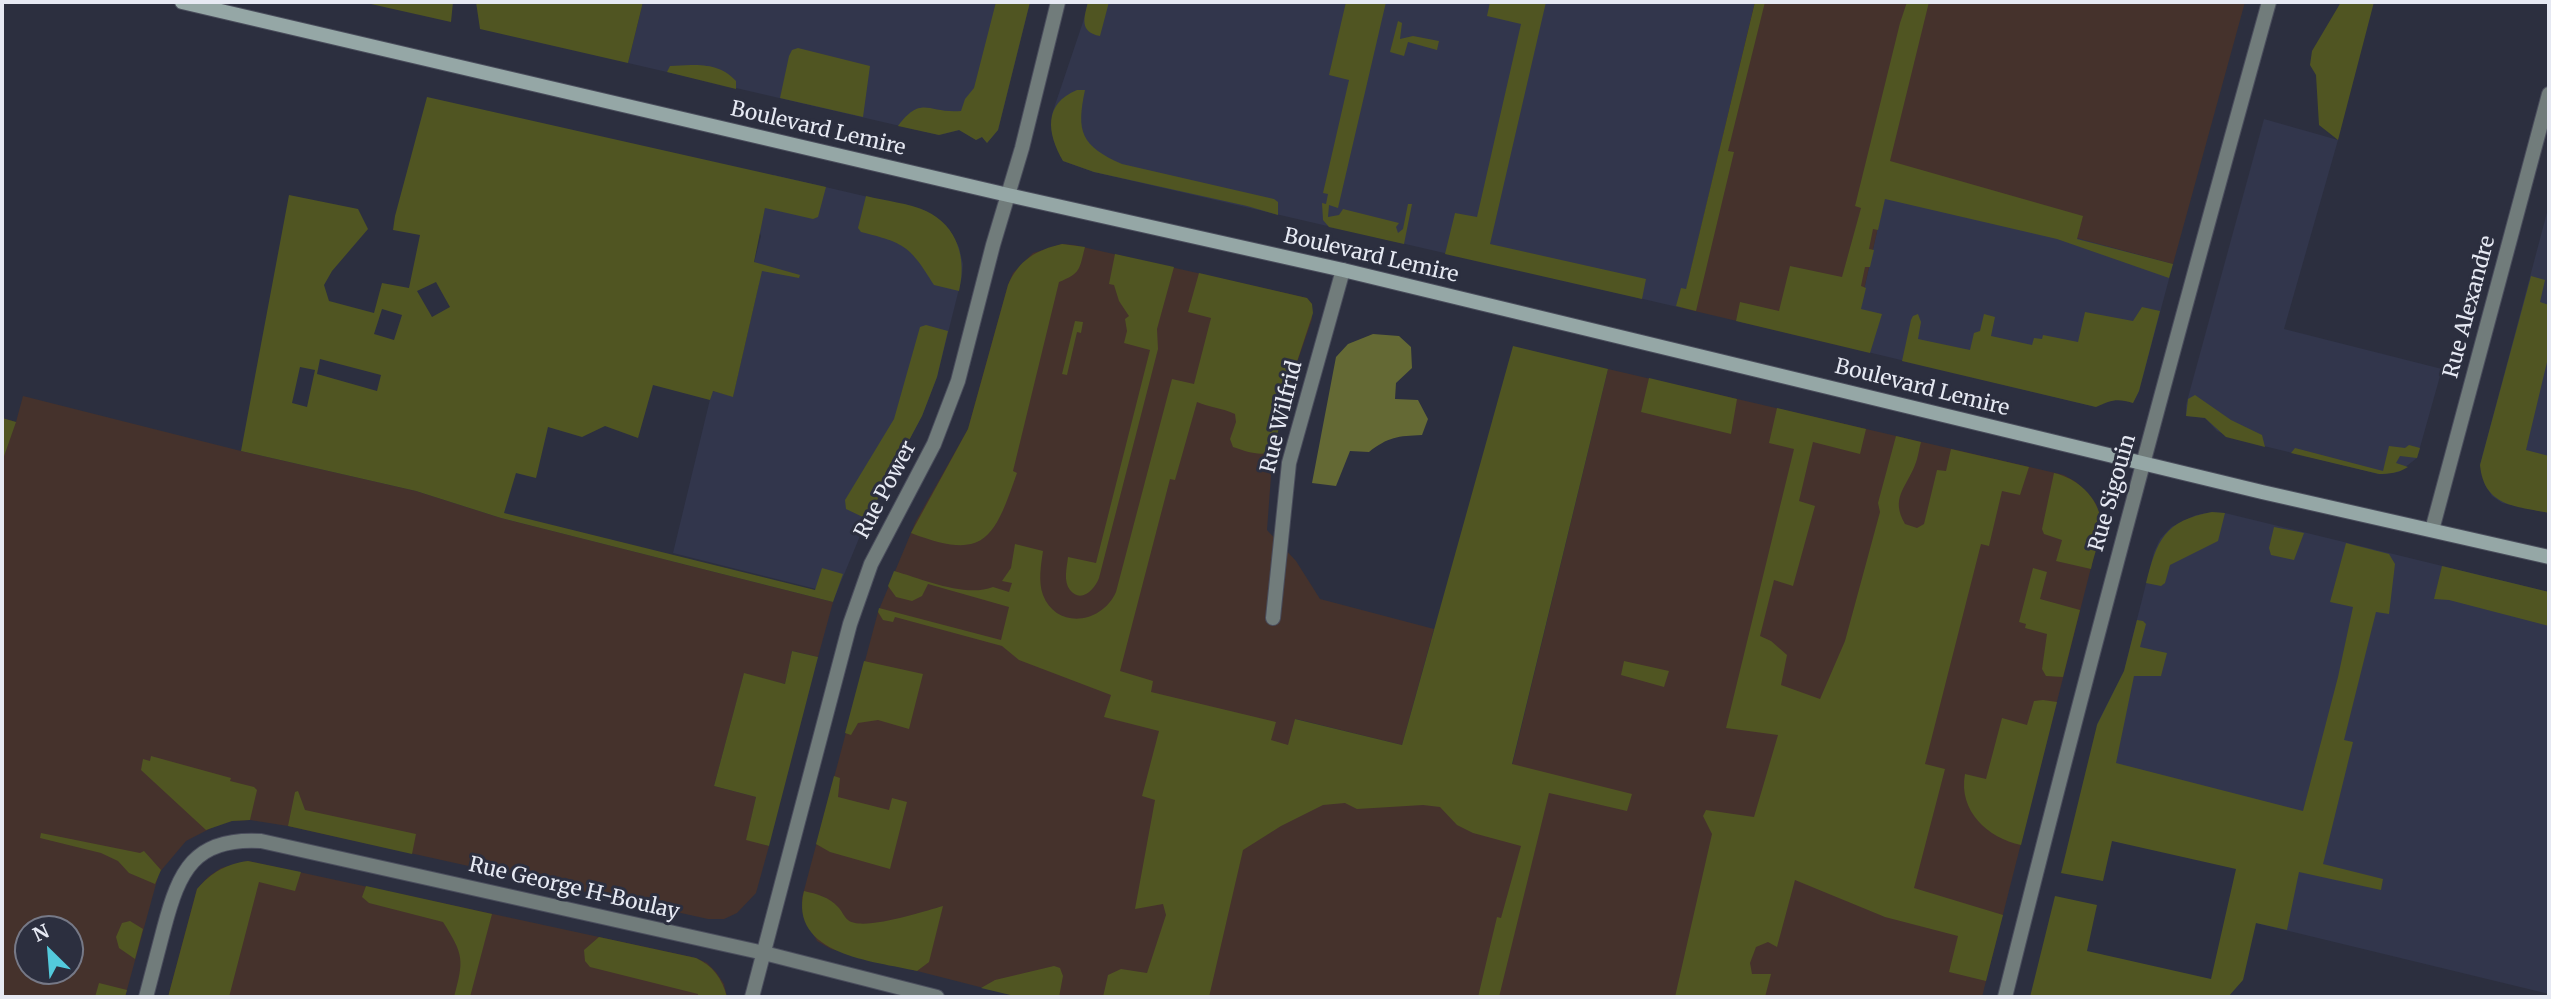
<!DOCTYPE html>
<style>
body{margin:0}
#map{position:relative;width:2551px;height:999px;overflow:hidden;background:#2c2f3f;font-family:Merriweather,serif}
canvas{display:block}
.frame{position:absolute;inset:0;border:4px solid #e6e9f3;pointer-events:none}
.north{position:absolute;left:14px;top:915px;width:70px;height:70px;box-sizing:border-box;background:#2c2f3f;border:2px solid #767987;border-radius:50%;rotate:335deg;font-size:19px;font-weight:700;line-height:28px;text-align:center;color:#e6e9f3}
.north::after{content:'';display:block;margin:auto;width:24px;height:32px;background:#53cadc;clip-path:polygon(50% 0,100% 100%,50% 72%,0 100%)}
</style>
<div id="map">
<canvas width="2551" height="999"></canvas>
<div class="frame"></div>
<div class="north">N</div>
</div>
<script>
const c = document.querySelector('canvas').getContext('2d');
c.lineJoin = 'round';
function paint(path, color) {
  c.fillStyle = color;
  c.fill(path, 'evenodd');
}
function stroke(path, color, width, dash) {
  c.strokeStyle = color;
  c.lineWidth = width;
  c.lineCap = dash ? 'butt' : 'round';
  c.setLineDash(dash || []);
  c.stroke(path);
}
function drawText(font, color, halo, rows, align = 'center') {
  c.font = font + ' Merriweather,serif';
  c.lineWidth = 6;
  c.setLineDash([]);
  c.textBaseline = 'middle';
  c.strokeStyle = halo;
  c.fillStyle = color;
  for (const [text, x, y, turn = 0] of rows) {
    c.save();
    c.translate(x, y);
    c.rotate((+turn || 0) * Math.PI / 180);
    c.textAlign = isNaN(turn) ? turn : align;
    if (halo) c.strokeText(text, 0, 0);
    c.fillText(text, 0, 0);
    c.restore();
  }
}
const built = new Path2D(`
 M643,2H1030L998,130L987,143L982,137L976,140L960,130L939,135L628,63Z
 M1088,2H1755L1682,308L1094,172L1063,161L1053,139L1052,114L1083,22Z
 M2264,119L2338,140L2284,329L2442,369L2417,458L2399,472L2379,474L2235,439L2217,431L2205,418L2186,416V405Z
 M774,175L924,210L949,229L959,247L963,264L962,277L937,377L922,416L867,519L836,594L673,553L712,391L733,396L759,283L755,280L754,263L761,236L759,230Z
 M1887,186L2173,264L2139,391L2133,403L2119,399H2111L2096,407L1851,348Z
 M2549,205V513L2502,503L2492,496L2485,485L2480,465Z
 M2212,512L2225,513L2549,592V994L2256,923L2271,862L2111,768L2097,724L2124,671L2154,552L2160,539L2171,527L2196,515Z`);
const industrial = new Path2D(`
 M1755,2H2245L2173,264L1887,187L1851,348L1682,308Z
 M1062,244L1074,245L1307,298L1312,304V319L1290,383L1273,449L1267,530L1296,561L1320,599L1434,629L1402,745L1296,719L1293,730L1508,782L1608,369L2064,475L2076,482L2088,493L2096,504L2101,519L2100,532L1982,997H1019L831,949L817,941L803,914L802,898L878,612L916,521L968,429L1008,285L1013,273L1033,253Z
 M23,396L241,451L416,491L501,518L833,602L818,657L792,651L785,684L744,674L714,786L756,797L747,838L769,846L756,893L737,913L724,919H708L288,826L250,820L232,821L217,825L186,841L159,873L125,997H2V418L16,422ZM28,929H70V971H28Z
 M248,861L696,958L707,963L716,972L724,984L727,997H168L197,889L208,877L221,868Z`);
const green = new Path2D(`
 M362,2H453L451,22Z
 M476,2H643L628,63L480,29Z
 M996,2H1030L998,130L987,143L982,137L976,140L959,130L939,135L898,126C922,94 928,114 961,111L965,99L974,88Z
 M1088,2H1109L1100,36C1079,32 1084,18 1088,2Z
 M1346,2H1386L1338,208L1329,205L1328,217L1339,215L1343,209L1399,223L1396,227L1398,233L1403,229L1408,204H1412L1404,244L1329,227L1323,220L1322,203L1326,204L1328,194L1323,193L1349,80L1329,75Z
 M1490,2H1546L1490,244L1646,279L1642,299L1445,254L1455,213L1477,217L1521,24L1487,16Z
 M1755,2H1765L1728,151L1734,152L1696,311L1676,306L1681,288L1686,289Z
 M1907,2H1929L1890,161L2083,216L2077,239L2173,264L2169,278L2057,239L1885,199L1878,230L1873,229L1869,249L1874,250L1870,267H1865L1861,286L1866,288L1861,309L1882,314L1870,353L1736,321L1740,302L1779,311L1790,266L1842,277L1861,208L1855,206L1900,23Z
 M2341,2H2374L2338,140L2319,125L2316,75L2310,65L2312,51Z
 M1398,21L1402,23L1400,39L1413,36L1439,41L1437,50L1408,42L1404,56L1390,52Z
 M798,48L870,66L863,117L780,98L789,56L792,50Z
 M691,65C709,65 723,67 736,81V89L667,72L670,66Z
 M1077,90H1085C1076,132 1081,146 1122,164L1274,199L1278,202V215L1247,206L1094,172L1063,161C1047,133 1043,104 1077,90Z
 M427,97L826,187L818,217L813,219L765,208L754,262L800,275L799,278L762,271L733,397L713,391L710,400L653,385L638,438L605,426L582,437L548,427L536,478L516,473L504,513L815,590L822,568L843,574L833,602L501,518L416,491L241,451L289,195L358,209L368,229L332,271L324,285L329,301L374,313L382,283L409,288L420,235L393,230L395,216ZM436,282L450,307L432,317L417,291ZM382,309L402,315L394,340L374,334ZM320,359L381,375L377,391L317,374ZM300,367L315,370L307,407L292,403Z
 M866,196C885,201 909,203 926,211C958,226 967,259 959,291L934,285C910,246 905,243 861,232L858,228Z
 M1062,244L1085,247C1079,270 1081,273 1059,282L1013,471L1017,473C994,538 986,562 911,533L968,429L1008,285C1019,260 1036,250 1062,244Z
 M1115,254L1174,267L1157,329L1158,349L1099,578C1095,589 1081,604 1070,590C1063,581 1067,567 1068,557L1096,563L1150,350L1124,343L1127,331L1125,319L1129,316L1119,301L1114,285L1109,284Z
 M1199,273L1307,298L1312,304L1313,313L1290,383L1273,452C1258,456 1248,452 1233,447L1230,439L1236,422L1235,414C1222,408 1209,407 1197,402L1175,480L1170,479L1120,671L1153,681L1151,692L1276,722L1271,740L1288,745L1295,719L1402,745L1513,346L1608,369L1512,764L1632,794L1627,811L1549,793L1499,997H1478L1497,917L1501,918L1521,846L1473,833L1457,825L1440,807L1423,805L1357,809L1345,803L1323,805L1281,826L1243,850L1209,997H1103L1108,975L1121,969L1147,973L1166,915L1163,904L1135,909L1155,800L1142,796L1159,731L1104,717L1111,695L1019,660L1002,646L895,617L893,622L883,620L878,612L879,608L1001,640L1009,607L928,584L922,596L912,601L896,597L888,586L894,571C923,579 965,598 993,587L1009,592L1012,583L1002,581L1011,568L1015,544L1043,551C1041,565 1038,581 1043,595C1056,629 1101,625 1116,592L1172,379L1194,384L1211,318L1188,312Z
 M2531,276L2545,280L2540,302L2549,305V362H2547L2526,450L2549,456V513C2516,506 2484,507 2480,465Z
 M2142,307L2160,311L2139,391L2133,403C2117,398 2111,400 2096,407L1902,361L1911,320L1913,316L1918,314L1921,322L1918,339L1970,350L1974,333L1980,331L1984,314L1995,317L1991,336L2032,345L2034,338L2042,339L2043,335L2078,342L2085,312L2133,321Z
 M1075,321L1083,322L1081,333L1077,332L1067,375L1062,374Z
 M926,325L948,331L937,377L922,416L867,519L846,509L845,500L894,419L920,327Z
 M1649,378L1737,399L1731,434L1641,412Z
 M2195,395L2231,420L2262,435L2265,447L2226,437L2205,418L2186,416L2188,399Z
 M1777,408L1866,429L1860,454L1813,442L1799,501L1815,506L1793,586L1774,580L1760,636L1771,641L1787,655L1781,685L1820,699L1845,641L1880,512L1878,503L1896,436L1921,442C1919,449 1918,458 1915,465C1906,488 1890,498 1905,524L1917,528L1924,524L1937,470L1946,471L1951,449L2029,467L2020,495L2002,491L1989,546L1981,544L1925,764L1945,769L1914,888L2003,915L1986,981L1949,972L1958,936L1885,917L1795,880L1777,947L1768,942L1756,947L1750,963L1752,974H1771L1765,997H1675L1712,834L1703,816L1706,810L1754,817L1778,735L1726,728L1794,449L1769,443Z
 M2,418L16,422L2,462Z
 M2409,445L2420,448L2417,458L2400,456L2396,463L2408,467C2398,473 2390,474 2379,474L2291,453L2295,448L2383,471L2389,446L2405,448Z
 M2054,473C2076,478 2098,496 2101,521C2102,536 2094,554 2091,569L2056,561L2062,540L2044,534L2042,529Z
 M2212,512L2225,513L2218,541L2170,565L2165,583L2161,586L2146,583C2157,540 2164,521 2212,512Z
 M2274,527L2304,533L2294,560L2271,555L2269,548Z
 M2346,543L2389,554L2395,564L2389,614L2376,612L2344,740L2353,742L2323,864L2383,879L2381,890L2299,872L2287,930L2256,923L2243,980L2228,997H2030L2055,896L2097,905L2087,951L2211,979L2236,869L2112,841L2103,881L2061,873L2097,725L2124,671L2137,620L2143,621L2146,624L2140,647L2167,653L2161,676H2134L2116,763L2303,811L2338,677L2353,607L2330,602Z
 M2442,566L2549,592V626L2449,600L2434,599Z
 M2033,568L2047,572L2040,599L2080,610L2063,677L2046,676L2042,669L2047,634L2025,628L2026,624L2019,622Z
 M792,651L818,657L769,846L746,840L756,797L714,786L744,673L785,684Z
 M864,661L923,674L909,729L878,720L858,723L851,735L845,733Z
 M1624,661L1669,671L1664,687L1621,675Z
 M2043,700L2057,702L2021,845C1988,838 1958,811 1965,774L1986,779L2002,718L2027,725L2034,701Z
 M151,756L231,778L230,781L254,787L257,790L250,820L232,821L206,830L141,770L143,759L150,761Z
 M834,776L840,778L838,797L889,810L892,798L907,802L890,869L830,852L816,844Z
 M298,791L305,810L416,834L412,854L288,826L295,792Z
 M41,833L140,853L144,851L161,870L155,884L129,873L118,861L101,853L40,838Z
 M248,861L301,872L295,891L259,882L229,997H168L197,889C212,872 226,864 248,861Z
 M366,886L492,914L470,997H454C464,960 464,955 443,922L369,903L362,897Z
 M804,891C817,894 829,897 838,907C842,911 844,917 848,920C862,932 925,911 943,906L929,962L917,971C874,961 788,955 804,891Z
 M130,921L143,929L135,959L119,948L116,937L122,923Z
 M599,937L696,958C713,966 722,978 727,997H698V994L590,967L585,961L584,950Z
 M1054,966L1060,968L1063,976L1059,997H1019L981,988L995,980Z
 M99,983L127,990L125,997H95Z`);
const forest = new Path2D(`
 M1373,334L1399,336L1411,347L1412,368L1396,383L1395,399L1418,400L1428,419L1422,435C1398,436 1388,437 1369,452L1350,451L1336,486L1312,483L1336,357L1348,344Z`);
const street = new Path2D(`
 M2432,530L2549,94
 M1273,618L1289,463L1343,270
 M146,997C152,974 158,951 164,928C179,871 194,837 261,841L764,953L937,997
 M752,997L850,624L871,564L934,444L958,381L993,245L1022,148L1058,2
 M2005,997C2088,664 2177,333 2269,2`);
const secondary = new Path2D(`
 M182,2L1008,195L1343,270L2262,492L2549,557`);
const streetNames = [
 ["Boulevard Lemire",818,129,13],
 ["Boulevard Lemire",1371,256,13],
 ["Rue Alexandre",2470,307,-75],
 ["Boulevard Lemire",1922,388,14],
 ["Rue Wilfrid",1282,417,-76],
 ["Rue Power",886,490,-62],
 ["Rue Sigouin",2113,493,-74],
 ["Rue George H-Boulay",574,889,13]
];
paint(built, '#32364c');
paint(industrial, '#45322c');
paint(green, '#505522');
paint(forest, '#646934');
stroke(street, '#4a4d5c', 16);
stroke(secondary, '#4a4d5c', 16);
stroke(street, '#717c7b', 14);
stroke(secondary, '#95a7a6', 14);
drawText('21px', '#e6e9f3', '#2c2f3f', streetNames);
</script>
